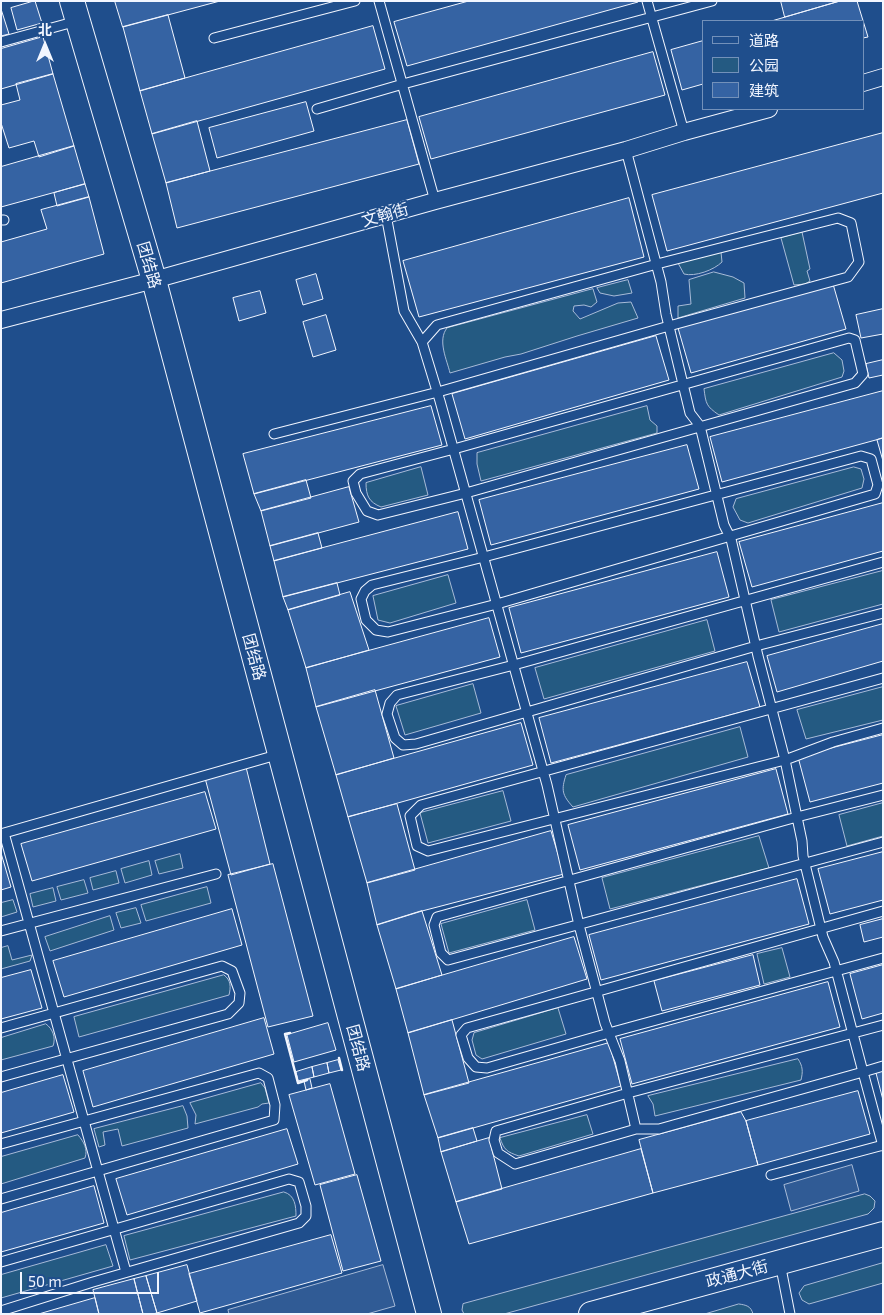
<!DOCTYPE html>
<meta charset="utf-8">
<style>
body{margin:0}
#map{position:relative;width:884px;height:1315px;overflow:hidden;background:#1f4e8c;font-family:"Exo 2","Noto Sans SC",sans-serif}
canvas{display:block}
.frame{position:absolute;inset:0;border:2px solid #f2f6ff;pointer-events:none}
.legend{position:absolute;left:702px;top:20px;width:162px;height:90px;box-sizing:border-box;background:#1f4e8c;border:1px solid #7391ba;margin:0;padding:6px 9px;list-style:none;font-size:15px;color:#f2f6ff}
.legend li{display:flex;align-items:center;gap:10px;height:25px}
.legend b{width:25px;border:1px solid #7391ba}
.north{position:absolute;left:20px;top:20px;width:50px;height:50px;-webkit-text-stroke:4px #1f4e8c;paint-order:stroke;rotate:0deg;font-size:14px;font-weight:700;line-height:20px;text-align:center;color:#f2f6ff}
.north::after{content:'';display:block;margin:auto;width:18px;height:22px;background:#f2f6ff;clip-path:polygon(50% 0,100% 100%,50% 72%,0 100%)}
.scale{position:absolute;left:20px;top:1272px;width:139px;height:22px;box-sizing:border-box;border:2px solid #f2f6ff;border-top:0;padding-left:6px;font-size:15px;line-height:18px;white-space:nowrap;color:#f2f6ff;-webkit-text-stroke:4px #1f4e8c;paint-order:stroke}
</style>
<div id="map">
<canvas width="884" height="1315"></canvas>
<div class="frame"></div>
<ul class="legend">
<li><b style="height:6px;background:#1f4e8c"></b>道路</li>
<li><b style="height:14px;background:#245a82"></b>公园</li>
<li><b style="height:14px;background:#3563a3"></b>建筑</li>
</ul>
<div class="north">北</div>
<div class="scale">50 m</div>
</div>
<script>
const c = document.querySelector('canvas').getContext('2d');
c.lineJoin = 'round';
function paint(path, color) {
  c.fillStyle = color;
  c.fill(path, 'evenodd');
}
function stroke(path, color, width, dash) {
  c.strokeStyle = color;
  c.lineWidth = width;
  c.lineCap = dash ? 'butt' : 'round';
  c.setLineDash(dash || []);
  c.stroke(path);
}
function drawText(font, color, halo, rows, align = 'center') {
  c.font = font + ' "Exo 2","Noto Sans SC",sans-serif';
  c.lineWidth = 4;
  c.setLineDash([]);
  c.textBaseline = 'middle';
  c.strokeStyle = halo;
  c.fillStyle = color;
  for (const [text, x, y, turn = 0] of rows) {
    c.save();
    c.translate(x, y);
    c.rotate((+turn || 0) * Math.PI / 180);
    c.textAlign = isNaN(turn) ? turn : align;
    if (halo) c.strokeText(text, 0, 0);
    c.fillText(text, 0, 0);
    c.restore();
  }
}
const green = new Path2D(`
 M802,232L810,269L807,271L810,281L805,284L794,285L781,238Z
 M721,252L722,262C714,270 695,277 684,274L678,263Z
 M714,272L733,277L744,283L745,298L678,318V306L691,304L689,280Z
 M628,280L632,293L614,296L600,293L597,288Z
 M593,289L597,302L591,307L584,305L574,306L573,311L580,319L618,303L631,302L638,318L577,336L521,354L505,357L450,373C447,360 437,340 447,328Z
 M834,353L842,360L844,371L842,377L719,415C706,406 706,404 704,389Z
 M647,406L650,420L657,426V433L481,481L477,464V453Z
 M421,467L428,495L381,507C369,502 366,496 366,483Z
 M854,467L861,469L864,479L862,488L748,523L740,520L733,507L736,499Z
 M882,571L883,572V604L779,632L771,600Z
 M448,575L456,603L390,623L378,620L373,596Z
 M707,620L715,651L544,699L535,668Z
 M473,684L481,713L405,735L396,706Z
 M883,687V720L806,739L797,710Z
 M740,727L748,757L573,807C562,795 561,790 566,775Z
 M503,791L511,821L428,843L420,813Z
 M883,803V836L847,846L839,815Z
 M759,836L769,868L610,909L602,878Z
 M180,854L183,868L159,874L155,861Z
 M149,861L152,875L125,883L121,869Z
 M116,871L119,883L93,890L90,878Z
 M84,880L88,893L61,900L57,887Z
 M207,887L211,903L146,921L141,905Z
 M53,888L56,901L33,907L30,894Z
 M13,900L17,912L1,917V903Z
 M527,900L535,930L449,953L441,924Z
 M136,908L141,923L121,928L116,913Z
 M110,916L114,930L50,951L45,937Z
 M8,946L12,960L32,955L30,961L1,969V948Z
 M782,948L790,977L764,984L757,954Z
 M224,975C231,980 231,987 229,995L79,1037L74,1017Z
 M558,1008L566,1034L482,1059L476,1055L472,1040L474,1033Z
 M46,1024C53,1029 56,1038 53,1046L1,1060V1038Z
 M798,1059C803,1066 803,1072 801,1080L655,1116L653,1104L648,1096Z
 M261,1083L265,1088L269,1103L262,1104L258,1107L195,1124L196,1115L190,1103Z
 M183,1106L187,1116L188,1128L122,1146L118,1129L103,1132L105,1145L99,1147L94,1129Z
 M587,1115L593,1134L519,1156C507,1152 504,1150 500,1138Z
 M78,1135C84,1142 88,1149 85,1158L1,1184V1157Z
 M284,1192C295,1195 296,1206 296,1216L130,1260L124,1236Z
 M865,1194L870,1196L875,1201L874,1208L868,1214L504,1314H464L462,1310L463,1304Z
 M106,1245L113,1266L1,1298V1275Z
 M883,1263V1283L809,1304L802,1300L799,1293L804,1286Z
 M739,1304C746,1305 751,1306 753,1314H705Z`);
const parking = new Path2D(`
 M852,1165L859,1191L791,1211L784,1185Z
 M383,1265L395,1306L367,1314H229L228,1310Z`);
const building = new Path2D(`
 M35,1L42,23L17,30L11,8Z
 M115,1H220L123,27Z
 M469,1H638V2L407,66L394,22Z
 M781,1H840L785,17Z
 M840,1H857L868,37L863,38V21H772Z
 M1,9L9,34L1,36Z
 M168,15L185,78L140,91L123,27Z
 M373,26L385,69L152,134L140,91Z
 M43,37L53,74L1,89V49Z
 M703,41V84L682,90L671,50Z
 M653,52L665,95L431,159L419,117Z
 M53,74L74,146L39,157L34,141L9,148L1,123V105L20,100L16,84Z
 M306,102L314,131L217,158L209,128Z
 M407,120L419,164L177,228L166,183Z
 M197,121L210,171L166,183L152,134Z
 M883,133V193L667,251L652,195Z
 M74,146L85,184L1,207V167Z
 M85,184L89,197L57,206L54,193Z
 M89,197L104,254L1,283V242L47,229L41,210Z
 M629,198L644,257L419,317L403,261Z
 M316,274L323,299L303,305L296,280Z
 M833,284L846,329L691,373L678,328Z
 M260,291L266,313L239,321L233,298Z
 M883,309V334L861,338L856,315Z
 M326,315L336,350L313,357L303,322Z
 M656,336L669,380L465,439L452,394Z
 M883,360V375L869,378L866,364Z
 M883,391V438L722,482L710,437Z
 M431,406L442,445L254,494L243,454Z
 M883,438V461L877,440Z
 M687,445L699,489L491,545L479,500Z
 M306,480L311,498L261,511L254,494Z
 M349,487L359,522L270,546L261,511Z
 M883,503V551L752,587L739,542Z
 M458,512L468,549L283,597L274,561Z
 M318,533L322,548L274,561L270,546Z
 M717,552L729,597L521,653L509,608Z
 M337,583L340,595L288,610L283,597Z
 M350,592L369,650L306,668L288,610Z
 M489,618L500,657L316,707L306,668Z
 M883,624V661L777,692L767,656Z
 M747,662L760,707L551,763L539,718Z
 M375,690L394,758L336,775L316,707Z
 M521,723L533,765L348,817L336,775Z
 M883,735V783L810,802L798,757Z
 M246,767L270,864L231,875L205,778Z
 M776,769L788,814L580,870L568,825Z
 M205,792L216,829L32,881L21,844Z
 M397,804L415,870L367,883L348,817Z
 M551,831L564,874L422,911L377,925L367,883Z
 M883,852V900L830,914L818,869Z
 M1,853L11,887L1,890Z
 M273,864L313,1016L268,1027L228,875Z
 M797,879L809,924L601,980L589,935Z
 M232,909L242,945L64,997L53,961Z
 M422,911L442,975L396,989L377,925Z
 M883,919V937L864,942L860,925Z
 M574,937L587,979L408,1033L396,989Z
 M753,955L760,985L662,1011L654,981Z
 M883,965V1013L862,1019L850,974Z
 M31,970L42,1008L1,1019V978Z
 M828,982L840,1027L632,1084L620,1039Z
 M264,1018L274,1054L93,1107L83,1071Z
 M452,1020L469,1083L424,1095L408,1033Z
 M328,1023L336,1050L294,1062L287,1035Z
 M609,1043L621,1086L438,1138L424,1095Z
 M338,1060L341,1070L329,1073L327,1063Z
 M327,1063L329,1073L314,1077L312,1067Z
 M312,1067L314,1077L298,1081L296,1072Z
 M883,1071V1100L876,1073Z
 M63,1075L74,1112L1,1133V1093Z
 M310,1079L312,1088L306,1090L304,1081Z
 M330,1084L355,1174L315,1185L289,1095Z
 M858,1091L870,1134L758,1165L746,1121Z
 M741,1112L746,1121L758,1165L653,1193L639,1140Z
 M473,1128L477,1141L441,1152L438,1138Z
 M287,1129L298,1164L127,1215L116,1179Z
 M489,1138L502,1189L456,1202L441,1152Z
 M641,1149L653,1193L469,1244L456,1202Z
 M357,1175L381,1261L343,1271L320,1185Z
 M94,1186L104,1223L1,1252V1213Z
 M331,1235L342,1273L200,1313L189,1274Z
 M187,1265L197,1301L157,1313L146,1276Z
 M146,1276L157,1313L152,1314H143L134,1279Z
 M134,1279L143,1314H99L93,1290Z
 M95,1298L99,1314H39Z`);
const lane = new Path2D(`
 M379,1L435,201
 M647,1L684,132
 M214,38L355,1
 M1,42L77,21
 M317,109L403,84L712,1
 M626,150L661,282L666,314L690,413L700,426L724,525L731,539L758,656L785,760L802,841L803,856L823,937L834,962L863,1072L883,1066
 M386,215L404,311L422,342L440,401L547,785L579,925L605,1023L620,1061L636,1129H659L863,1072L883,1146
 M1,220H4
 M849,338L855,340L863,374L855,383L466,493L378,515L367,511L356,493L353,481L360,474L454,449Z
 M274,434L438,392L669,326L848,277L859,262L851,223L838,218L657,264L437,325L422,342
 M861,456L871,459L878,485L875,494L497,604L388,632L376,630L366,620L361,599L365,591L372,585L484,557Z
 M883,562L514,665L397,695L390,703L387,714L395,738L403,745L416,744L756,646L883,613
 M883,678L421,805L410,816L417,846L428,851L785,760L833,742L883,728
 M883,795L797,817L437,917L434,925L441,953L448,960L883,842
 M4,833L126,1272
 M1,834L280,754
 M883,911L467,1028L461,1035L468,1058L476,1067L487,1068L609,1033L883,958
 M1,931L216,874
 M1,1028L222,966L232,971L240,993L239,1003L228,1014L1,1077
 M636,1129L515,1164L498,1153L494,1140L496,1131L628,1093L883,1025
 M1,1144L259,1073L268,1078L275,1105L274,1120L1,1199
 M771,1175L883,1145
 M1,1262L289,1179L299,1182L306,1206V1216L299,1223L93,1282L1,1311
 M780,1263L790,1314`);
const street = new Path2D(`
 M863,83L883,77
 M1,320L154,280L435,201L626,150L684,132L769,109`);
const secondary = new Path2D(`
 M72,1L154,280L429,1314
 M591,1314L883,1234`);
const wall = new Path2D(`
 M290,1033L285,1034L298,1083L307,1080
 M339,1058L342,1070`);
const streetNames = [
 ["文翰街",385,215,-16],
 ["团结路",149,265,74],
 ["团结路",254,657,75],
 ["团结路",358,1048,75],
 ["政通大街",737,1274,-15]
];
paint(green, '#245a82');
stroke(green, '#a8bbd7', 1);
paint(parking, '#305b95');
stroke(parking, '#a8bbd7', 1);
paint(building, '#3563a3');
stroke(building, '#f2f6ff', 1);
stroke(lane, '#f2f6ff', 11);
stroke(street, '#f2f6ff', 18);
stroke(secondary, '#f2f6ff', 26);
stroke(lane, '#1f4e8c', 9);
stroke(street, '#1f4e8c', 16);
stroke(secondary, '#1f4e8c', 24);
stroke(wall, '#f2f6ff', 2.5);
drawText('16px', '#f2f6ff', '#1f4e8c', streetNames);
</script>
